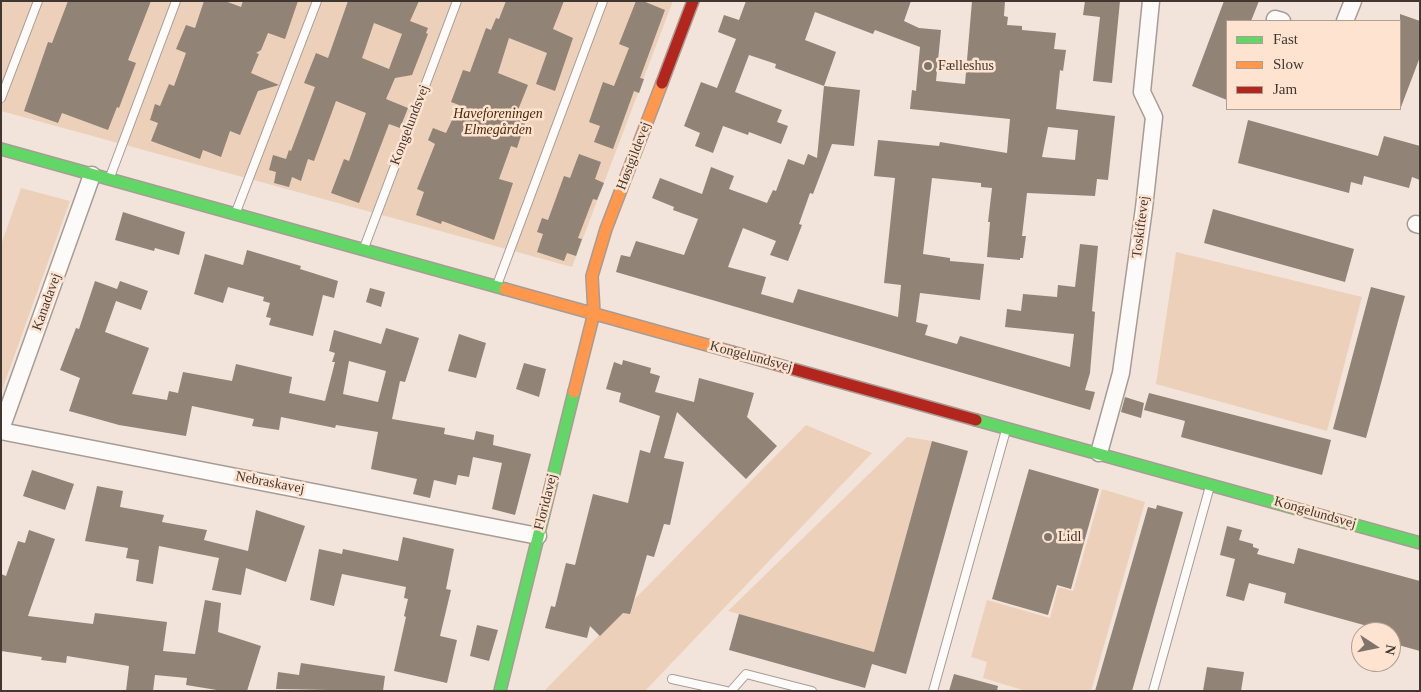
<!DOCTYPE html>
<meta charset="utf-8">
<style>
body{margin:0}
#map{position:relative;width:1421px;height:692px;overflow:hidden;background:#f2e4da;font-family:"Times New Roman",serif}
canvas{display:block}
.frame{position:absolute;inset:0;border:2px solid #413730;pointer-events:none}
.legend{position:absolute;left:1226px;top:20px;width:175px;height:90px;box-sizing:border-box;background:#fde3d0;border:1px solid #b29e90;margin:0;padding:6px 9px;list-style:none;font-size:15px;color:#413730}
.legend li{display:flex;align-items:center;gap:10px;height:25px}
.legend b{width:25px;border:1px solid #b29e90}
.north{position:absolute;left:1351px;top:622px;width:50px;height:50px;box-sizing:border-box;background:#fde3d0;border:1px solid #b29e90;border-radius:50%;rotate:101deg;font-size:14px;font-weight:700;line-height:20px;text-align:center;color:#413730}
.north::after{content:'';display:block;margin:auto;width:18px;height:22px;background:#7f746c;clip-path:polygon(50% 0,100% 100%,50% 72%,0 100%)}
</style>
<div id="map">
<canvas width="1421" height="692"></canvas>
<div class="frame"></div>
<ul class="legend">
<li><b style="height:6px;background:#63d668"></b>Fast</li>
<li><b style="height:6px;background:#ff974d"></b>Slow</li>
<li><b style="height:6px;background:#b3261e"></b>Jam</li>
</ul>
<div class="north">N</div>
</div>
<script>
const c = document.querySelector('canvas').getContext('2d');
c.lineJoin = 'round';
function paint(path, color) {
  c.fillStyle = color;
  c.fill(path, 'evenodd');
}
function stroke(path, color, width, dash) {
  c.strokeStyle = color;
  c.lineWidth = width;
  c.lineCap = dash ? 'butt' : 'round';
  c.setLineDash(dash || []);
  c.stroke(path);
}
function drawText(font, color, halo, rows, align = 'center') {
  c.font = font + ' "Times New Roman",serif';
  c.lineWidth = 5;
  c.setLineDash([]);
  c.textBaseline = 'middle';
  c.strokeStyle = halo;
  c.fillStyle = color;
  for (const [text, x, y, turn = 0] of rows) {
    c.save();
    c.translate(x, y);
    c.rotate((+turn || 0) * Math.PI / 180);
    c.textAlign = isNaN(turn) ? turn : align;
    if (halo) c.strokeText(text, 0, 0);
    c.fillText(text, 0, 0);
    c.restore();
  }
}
const green = new Path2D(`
 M1,1H673L572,267L1,111Z
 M21,188L70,201L1,393V245Z
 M1176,252L1362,297L1327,431L1156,384Z
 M806,425L872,453L645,691H544Z
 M907,437L932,441L874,652L728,611Z
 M1102,489L1145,502L1091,691H1026L983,678L987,662L971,657L987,600L1050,618L1058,587L1073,591Z`);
const building = new Path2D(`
 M68,1H151L128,60L136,63L119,108L117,107L108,130L62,113L58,123L24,111L48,42L52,43Z
 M204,1H225L241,7L243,1H298L285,39L268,33L261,50L256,53L259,54L251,73L279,85L258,91L240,135L230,131L221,157L203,150L200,159L151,141L158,123L150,120L155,104L160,106L169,84L174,86L186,53L176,49L186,25L195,28Z
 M348,1H419L410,21L428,28L426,33L428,34L412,75L395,78L386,99L408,108L400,128L389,124L359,203L331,193L344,159L349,161L366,113L336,101L314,161L308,159L301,181L292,177L289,187L274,183L276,172L269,170L273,155L286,159L289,150L291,151L315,87L304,83L316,53L328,58ZM374,23L402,34L389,69L362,58Z
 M506,1H564L553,29L573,38L555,91L536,84L547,53L509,38L498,73L528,85L518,110L528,114L517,148L511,146L499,179L513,183L494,240L442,221L441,224L416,215L424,192L417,189L435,144L428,140L433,128L446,133L459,105L451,102L463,70L470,72L486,28L491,30L496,18L499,19Z
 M636,1H643L665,10L640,78L644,79L639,93L634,91L613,149L594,142L600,126L589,122L603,82L614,86L629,48L619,44Z
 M746,1H911L904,21L919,28L941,30L936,81L965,84L972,1H1005L1004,16L1008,17L1007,25L1022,26V30L1056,33L1054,49L1066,50L1063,71L1060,70L1056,109L1115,116L1108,180L1097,179L1095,196L1027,193L1022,236H1026L1023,258H1020V260L987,257L990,222H988L992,188L981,187V183L932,178L923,254L950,258V261L984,264L980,300L920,293L916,322L928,325L925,335L957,344L960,336L1070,367L1074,334L1005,327L1007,309L1021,311L1023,294L1057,297L1058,285L1075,287L1080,244L1098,246L1092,311L1095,312L1090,373L1085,390L1095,392L1090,410L616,272L621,255L630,257L636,241L684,255L698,219L673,210L674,207L652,198L660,178L702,194L711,167L734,176L729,189L767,203L773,190L776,191L788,159L804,165L808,154L817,158L824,86L775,68L776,64L749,55L735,92L782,110L777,122L788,126L781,144L749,132L748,135L723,126L713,153L695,146L700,133L684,126L701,82L717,88L736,39L718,32L724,15L739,20ZM815,12L873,34L875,30L920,47L916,91L912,90L910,109L1010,119L1007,153L940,142L939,146L878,140L874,176L895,178L884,283L901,285L898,317L798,289L793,303L761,294L766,277L728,267L743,228L776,241L770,255L788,261L802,225L799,224L810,193L813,194L832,144L854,146L860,90L824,86L836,52L805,40ZM1048,127L1078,130L1075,160L1042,157Z
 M1085,1H1120L1112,83L1093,81L1100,17L1083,15Z
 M1224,1H1259L1251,21H1227V100L1192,86Z
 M1400,14L1420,21V57L1401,107Z
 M1248,120L1378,156L1384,136L1420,146V180L1412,177L1409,188L1364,176L1362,185L1351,182L1349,193L1238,163Z
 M579,154L601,162L595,179L604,183L597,200L593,199L578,238L582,239L576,256L567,253L564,261L537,252L543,234L537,232L542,218L548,220L564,176L570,178Z
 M1213,209L1354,249L1345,282L1204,243Z
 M123,212L185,232L179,255L155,248L154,251L115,240Z
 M247,250L301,266L300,269L338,281L334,298L323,295L313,336L269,325L271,318L266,317L270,303L263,301L264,297L228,287L223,303L194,294L205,254L243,265Z
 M95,281L117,289L120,281L148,291L141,310L116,301L105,332L149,348L132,394L167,400L169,391L178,393L183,372L232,381L236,364L292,377L289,393L325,401L335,362H332L335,353L329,351L334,330L381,344L386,328L419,338L405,382L400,381L392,419L445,428L444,434L474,440L476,431L494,435L493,445L531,454L515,515L492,509L502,463L473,457L469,477L458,475L456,485L434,480L430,498L413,494L417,479L371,469L378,432L336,425L335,428L281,417L279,430L252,426L254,419L192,406L186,436L119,425L69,411L80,378L60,370L76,328L79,329ZM349,361L386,371L378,402L343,394Z
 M1371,287L1405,296L1366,438L1333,429Z
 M370,288L385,292L381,307L366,302Z
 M459,334L486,343L476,378L448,371Z
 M623,360L651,368L650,373L660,376L655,392L694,402L699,378L754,393L747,417L777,446L746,479L677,412L664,458L684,462L670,525L664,524L654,557L647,555L630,614L623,613L600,636L590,626L587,638L545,628L551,606L555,607L566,563L575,565L593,494L628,503L640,450L650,453L660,416L619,402L621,393L606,389L614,362L622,365Z
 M524,363L546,369L539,397L516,389Z
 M1149,393L1331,440L1322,475L1181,437L1185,421L1144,410Z
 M1125,397L1144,403L1141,418L1121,412Z
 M932,441L968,451L906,674L872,664L865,688L729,650L739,614L874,652Z
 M1029,469L1099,489L1071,589L1057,585L1048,615L992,599Z
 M32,470L74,484L65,510L23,496Z
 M97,486L123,491L120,507L164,515L162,522L207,530L204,540L248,551L256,510L305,526L286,582L246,568L241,595L212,590L219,558L159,546L153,584L136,581L139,560L126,558L128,548L85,541Z
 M1157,505L1183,512L1132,691H1095L1148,507L1156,509Z
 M1227,526L1242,530L1239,540L1253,544V547L1259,549L1257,554L1294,564L1298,548L1420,581V651L1391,643V632H1369L1371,627L1284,603L1286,593L1249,583L1244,601L1226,596L1235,559L1220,555Z
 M29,530L55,539L28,616L93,624L95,613L167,622L163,651L195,654L205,600L221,603L218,632L261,646L247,691H223L186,685L187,678L155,675L153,691H126L129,666L67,656L66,663L41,660L42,657L1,651V574L6,576L18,541L25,543Z
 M403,537L454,549L446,589L451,590L440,636L457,640L447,683L394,671L406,617L404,616L408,599L404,598L406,587L342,574L334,606L310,600L319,549L342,554L343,549L398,561Z
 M477,625L498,630L489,661L470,656Z
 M301,663L385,676L383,691L276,689L278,672L299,675Z
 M1207,667L1244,672L1241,691H1203Z
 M954,674L998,686L997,691H949Z`);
const lane = new Path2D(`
 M1,98L38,1
 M110,177L176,1
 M236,212L317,1
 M364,248L457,1
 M497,285L603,1
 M672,679L726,691
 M731,691L746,674L812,691
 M933,691L1006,430
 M1153,691L1210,486`);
const street = new Path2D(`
 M1275,19L1282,21
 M1345,21L1353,1
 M1416,224L1420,225
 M1,429L92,175
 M1,431L538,536
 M1099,453L1121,373L1144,208L1154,117L1142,92L1151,1`);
const fast = new Path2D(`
 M1,149L505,289
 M976,420L1420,543
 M500,691L574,392`);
const slow = new Path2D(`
 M505,289L732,352
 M574,392L594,313L592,276L606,229L662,83`);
const jam = new Path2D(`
 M662,83L693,1
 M732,352L976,420`);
const markers = [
 [928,66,5,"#7f746c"],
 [1048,537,5,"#7f746c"]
];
const poiNames = [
 ["Fælleshus",938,66],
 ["Lidl",1058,537]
];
const parkNames = [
 ["Haveforeningen",498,114],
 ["Elmegården",498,130]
];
const streetNames = [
 ["Kongelundsvej",410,125,-69],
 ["Høstgildevej",634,156,-69],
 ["Toskiftevej",1141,227,-83],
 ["Kanadavej",47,302,-70],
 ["Kongelundsvej",751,357,15],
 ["Nebraskavej",270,483,11],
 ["Floridavej",546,502,-76],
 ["Kongelundsvej",1315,513,16]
];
paint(green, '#edd0b9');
paint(building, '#918376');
stroke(lane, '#a79c95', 10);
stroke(street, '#a79c95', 19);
stroke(fast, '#a79c95', 14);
stroke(slow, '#a79c95', 14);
stroke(jam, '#a79c95', 14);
stroke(lane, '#fdfbf9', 8);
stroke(street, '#fdfbf9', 16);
stroke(fast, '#63d668', 11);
stroke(slow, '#ff974d', 11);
stroke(jam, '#b3261e', 11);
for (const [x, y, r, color] of markers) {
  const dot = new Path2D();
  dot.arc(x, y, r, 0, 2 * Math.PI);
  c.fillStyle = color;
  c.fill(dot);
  stroke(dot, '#fde3d0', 2);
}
drawText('14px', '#413730', '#fde3d0', poiNames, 'left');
drawText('italic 14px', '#4b2909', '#fde3d0', parkNames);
drawText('14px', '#413730', '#fde3d0', streetNames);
</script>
